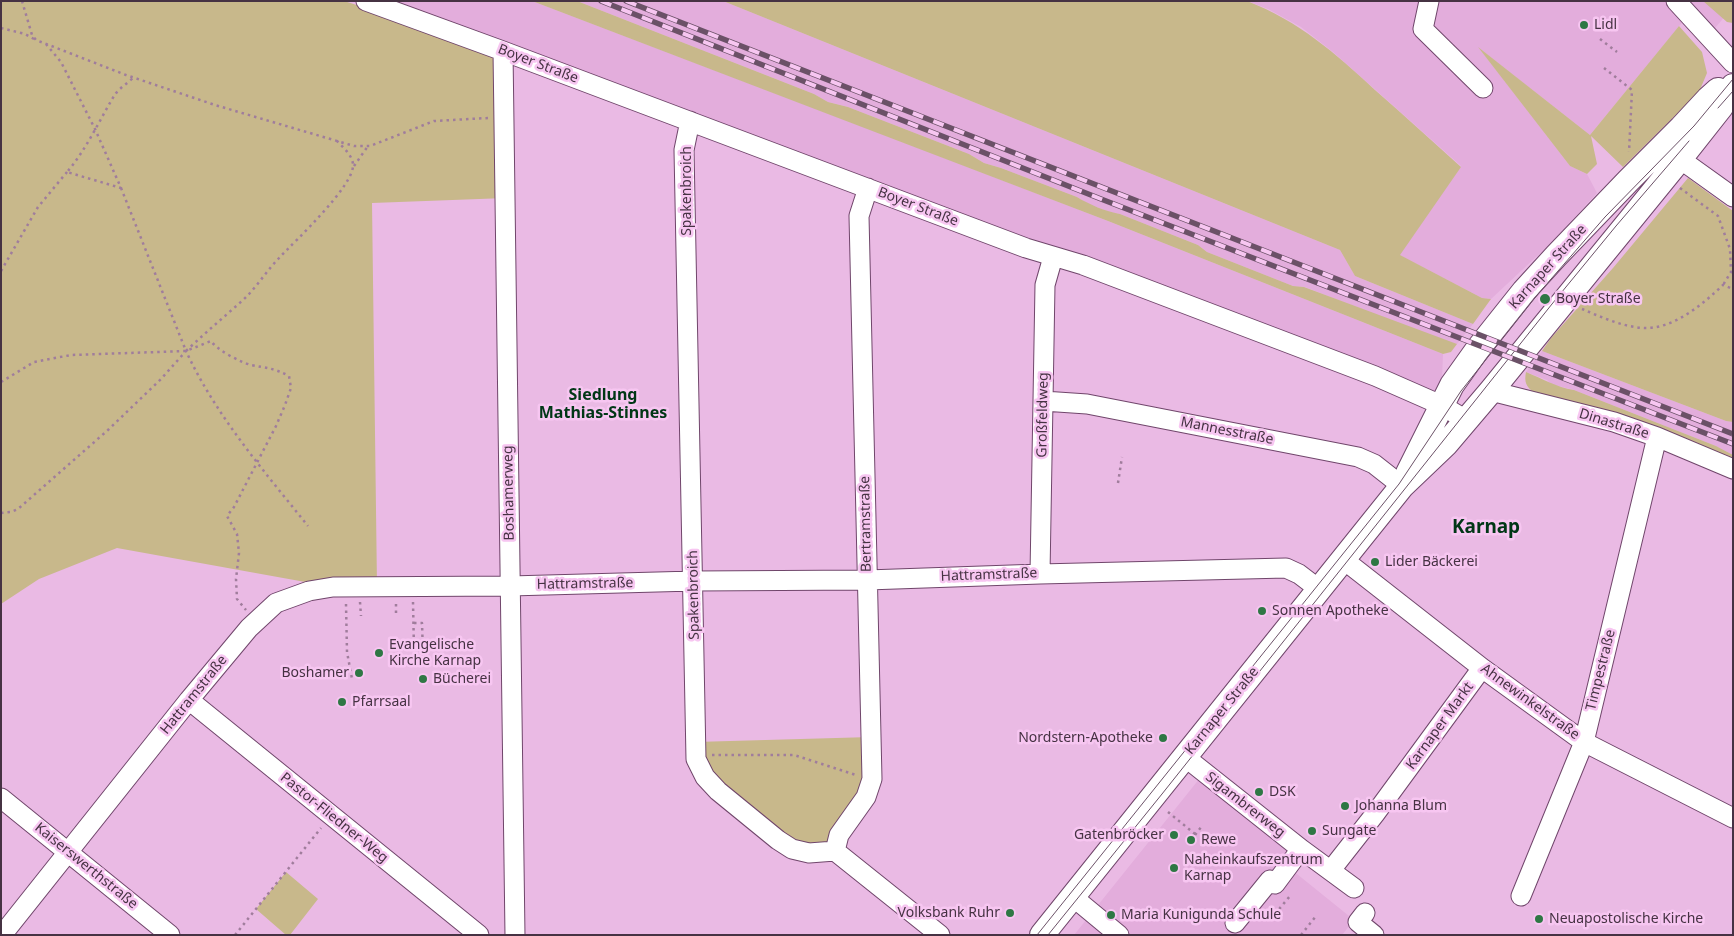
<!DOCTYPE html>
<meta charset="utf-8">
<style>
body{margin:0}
#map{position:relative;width:1734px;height:936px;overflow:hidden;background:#eabae4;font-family:"Noto Sans",sans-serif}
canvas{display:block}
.frame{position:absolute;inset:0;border:2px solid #463243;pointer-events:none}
</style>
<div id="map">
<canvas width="1734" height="936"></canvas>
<div class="frame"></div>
</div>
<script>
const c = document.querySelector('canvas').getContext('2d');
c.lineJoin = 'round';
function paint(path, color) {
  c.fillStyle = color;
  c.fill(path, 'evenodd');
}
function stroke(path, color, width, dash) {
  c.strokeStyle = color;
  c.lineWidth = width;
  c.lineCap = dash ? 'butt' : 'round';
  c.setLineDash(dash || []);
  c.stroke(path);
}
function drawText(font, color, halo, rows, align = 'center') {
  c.font = font + ' "Noto Sans",sans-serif';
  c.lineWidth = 5;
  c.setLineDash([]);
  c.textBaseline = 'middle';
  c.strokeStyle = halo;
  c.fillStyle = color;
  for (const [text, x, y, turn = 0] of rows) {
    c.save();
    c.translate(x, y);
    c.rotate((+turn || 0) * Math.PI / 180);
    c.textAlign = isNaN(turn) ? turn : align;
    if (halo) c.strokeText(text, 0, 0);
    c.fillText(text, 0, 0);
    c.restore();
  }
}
const built = new Path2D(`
 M377,1H532L877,132L1108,221L1443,354L1441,405Z
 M577,1H723L1340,250L1355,276L1473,324L1457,344L1438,339L1305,287L1293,286L1207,252L1198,245L1120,214L1109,212L1086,203L1077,197L1001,168L984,163L969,154L848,107L828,102L814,94Z
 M1247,1H1672L1689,14L1590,135L1480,49L1570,166L1587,174L1597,193L1551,243L1491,299L1482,298L1399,255L1461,166L1333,52L1301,27L1268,9Z
 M1679,1H1733V7L1715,28Z
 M1542,351L1726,421L1733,422V455L1716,446L1574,390L1551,384L1547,380L1526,372Z
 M1200,778L1302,858L1292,870L1354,920L1342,935H1074Z`);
const green = new Path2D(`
 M1,1H344L503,51L506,198L372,203L377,586L333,587L117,548L39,579L1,604Z
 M532,1H577L814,94L828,102L848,107L969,154L984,163L1001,168L1077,197C1090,205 1105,211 1120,214L1198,245L1207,252L1293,286L1304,287L1457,344L1451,352L1443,354L1108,221Z
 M723,1H1247C1299,21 1335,53 1375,90C1404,115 1432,141 1461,167L1400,255L1482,298L1491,299L1473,324L1355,276L1340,250Z
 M1703,1H1733V23L1727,22Z
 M1679,26L1702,52L1707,73L1699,92L1623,167L1591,136L1597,164L1587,174L1570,166L1478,47L1590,135Z
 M1688,178L1733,211V422L1726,421L1542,351L1551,338L1613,268Z
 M1526,372C1543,379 1556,387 1574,390L1716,446L1733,455V461L1534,393C1526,386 1524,382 1526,372Z
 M871,737L872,779L835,851L809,853L718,791L695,742Z
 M286,872L318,899L290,935H286L256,909Z`);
const path = new Path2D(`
 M22,1L32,35L36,40L126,75L215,105L354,146H370L434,121L488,118
 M1,28L25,34L34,39
 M1600,39L1617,52
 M46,44L61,62L95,129L121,188L67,172C86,150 99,121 114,96C118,89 128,83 134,77
 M1604,68L1632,90L1629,152
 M354,166L368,146
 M121,188L186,351C205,333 224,317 243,300C257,287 267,270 280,257C295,241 354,186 353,165C353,156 343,147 337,141
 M1680,188L1718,216L1730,249L1731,272L1723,285
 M1,271L38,207L67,172
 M1582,309C1601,317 1623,327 1644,328C1674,329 1703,304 1723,285L1733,289
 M1,382L34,362L71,355L186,351L211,341C217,350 240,362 251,365C266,368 274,368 289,376L291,388L285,405L276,426L234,507L227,516L237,534L239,553L236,579L237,599L246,610
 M1118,483L1122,457
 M1,513L11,512L18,509L108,430L161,379L186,351C216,416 264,471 308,526
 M360,602L361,616
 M413,602L414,650H423
 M346,604L347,652L352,679
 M396,604V615
 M414,623H422L423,654
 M712,755H794L856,775
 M1168,812L1195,834
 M1191,840L1202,826
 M1275,914L1290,896
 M235,935L321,828
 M1301,935L1316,916`);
const minor = new Path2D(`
 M366,1L503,51L1026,248L1083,265L1375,376L1441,405L1466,420
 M1429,1L1423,29L1483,88
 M1676,1L1733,63
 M503,51L515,935
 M690,121L684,150L696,759L705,777L718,791L778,840L792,849L809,853L835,851L940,935
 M1680,159L1733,197
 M1491,391L1614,422L1657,437L1733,469
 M1043,401L1087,404L1358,457L1374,464L1402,486
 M1344,560L1482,668L1584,742L1733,818
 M1040,574L1045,285L1053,257
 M189,700L479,935
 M1185,757L1301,849L1354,888
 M1,798L170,935
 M835,851L839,835L866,797L872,779L859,216L868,188
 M1331,870L1375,814L1482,668
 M1275,884L1301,849
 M1521,896L1584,742L1657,437
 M1073,897L1119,935
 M1365,913L1358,922L1374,935
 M1235,923L1270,880
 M2,935L189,700L249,628L276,603L309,591L333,587L510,586L694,581L867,580L1040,574L1286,568L1299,574L1320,590`);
const major = new Path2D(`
 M1408,473L1452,385L1477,350L1524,291L1556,256L1628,181L1681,128L1708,99L1718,90
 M1042,935L1402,486L1446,444L1491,391L1680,159L1721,107L1733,86`);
const tram = new Path2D(`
 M1718,108L1733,91
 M1037,935L1399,484L1461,391L1538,294L1605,217L1694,126L1733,79
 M1048,935L1162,794L1552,304L1616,226L1689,141`);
const rail = new Path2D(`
 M601,1L1101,199L1733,444
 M626,1L1733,434`);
const markers = [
 [1584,25,5,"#2e7744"],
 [1545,299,6,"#2e7744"],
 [1375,562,5,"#2e7744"],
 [1262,611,5,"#2e7744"],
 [379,653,5,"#2e7744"],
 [359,673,5,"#2e7744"],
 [423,679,5,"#2e7744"],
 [342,702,5,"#2e7744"],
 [1163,738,5,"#2e7744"],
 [1259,792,5,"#2e7744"],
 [1345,806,5,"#2e7744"],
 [1312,831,5,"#2e7744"],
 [1174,835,5,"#2e7744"],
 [1191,840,5,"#2e7744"],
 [1174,868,5,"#2e7744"],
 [1010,913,5,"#2e7744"],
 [1111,915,5,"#2e7744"],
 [1539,919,5,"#2e7744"]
];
const poiNames = [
 ["Lidl",1594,25],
 ["Boyer Straße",1556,299],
 ["Lider Bäckerei",1385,562],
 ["Sonnen Apotheke",1272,611],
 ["Evangelische",389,645],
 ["Kirche Karnap",389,661],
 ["Boshamer",349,673,"right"],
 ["Bücherei",433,679],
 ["Pfarrsaal",352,702],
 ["Nordstern-Apotheke",1153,738,"right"],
 ["DSK",1269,792],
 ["Johanna Blum",1355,806],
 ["Sungate",1322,831],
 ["Gatenbröcker",1164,835,"right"],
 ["Rewe",1201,840],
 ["Naheinkaufszentrum",1184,860],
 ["Karnap",1184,876],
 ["Volksbank Ruhr",1000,913,"right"],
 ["Maria Kunigunda Schule",1121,915],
 ["Neuapostolische Kirche",1549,919]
];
const streetNames = [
 ["Boyer Straße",538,64,21],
 ["Spakenbroich",687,191,-90],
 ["Boyer Straße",918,207,21],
 ["Karnaper Straße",1548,267,-48],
 ["Großfeldweg",1043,415,-89],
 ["Dinastraße",1614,424,17],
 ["Mannesstraße",1227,431,11],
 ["Boshamerweg",509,493,-91],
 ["Bertramstraße",866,524,-91],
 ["Hattramstraße",989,575,-2],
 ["Hattramstraße",585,584,-1],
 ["Spakenbroich",694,595,-91],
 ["Timpestraße",1601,670,-76],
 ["Hattramstraße",194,695,-51],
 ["Ahnewinkelstraße",1530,702,36],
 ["Karnaper Straße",1222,711,-51],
 ["Karnaper Markt",1440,726,-54],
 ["Sigambrerweg",1245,805,38],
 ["Pastor-Fliedner-Weg",334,818,39],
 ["Kaiserswerthstraße",86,866,39]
];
const quarterNames = [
 ["Siedlung",603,395],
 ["Mathias-Stinnes",603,413]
];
const districtNames = [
 ["Karnap",1486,528]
];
paint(built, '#e3addc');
paint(green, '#c8b88b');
stroke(minor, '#70466b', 21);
stroke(major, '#70466b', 26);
stroke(path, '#a07d9c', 2.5, [2.5, 4]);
stroke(minor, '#fff', 19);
stroke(major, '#fff', 24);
stroke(tram, '#6b5167', 1);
stroke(rail, '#6b5167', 5.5);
stroke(rail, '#f7c6f1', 4, [11]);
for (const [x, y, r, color] of markers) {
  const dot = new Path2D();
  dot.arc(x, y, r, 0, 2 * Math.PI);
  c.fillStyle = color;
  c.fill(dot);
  stroke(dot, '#f7c6f1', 2);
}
drawText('14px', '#463243', '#f7c6f1', poiNames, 'left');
drawText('14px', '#463243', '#f7c6f1', streetNames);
drawText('bold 16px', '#013716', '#f7c6f1', quarterNames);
drawText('bold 19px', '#013716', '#f7c6f1', districtNames);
</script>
